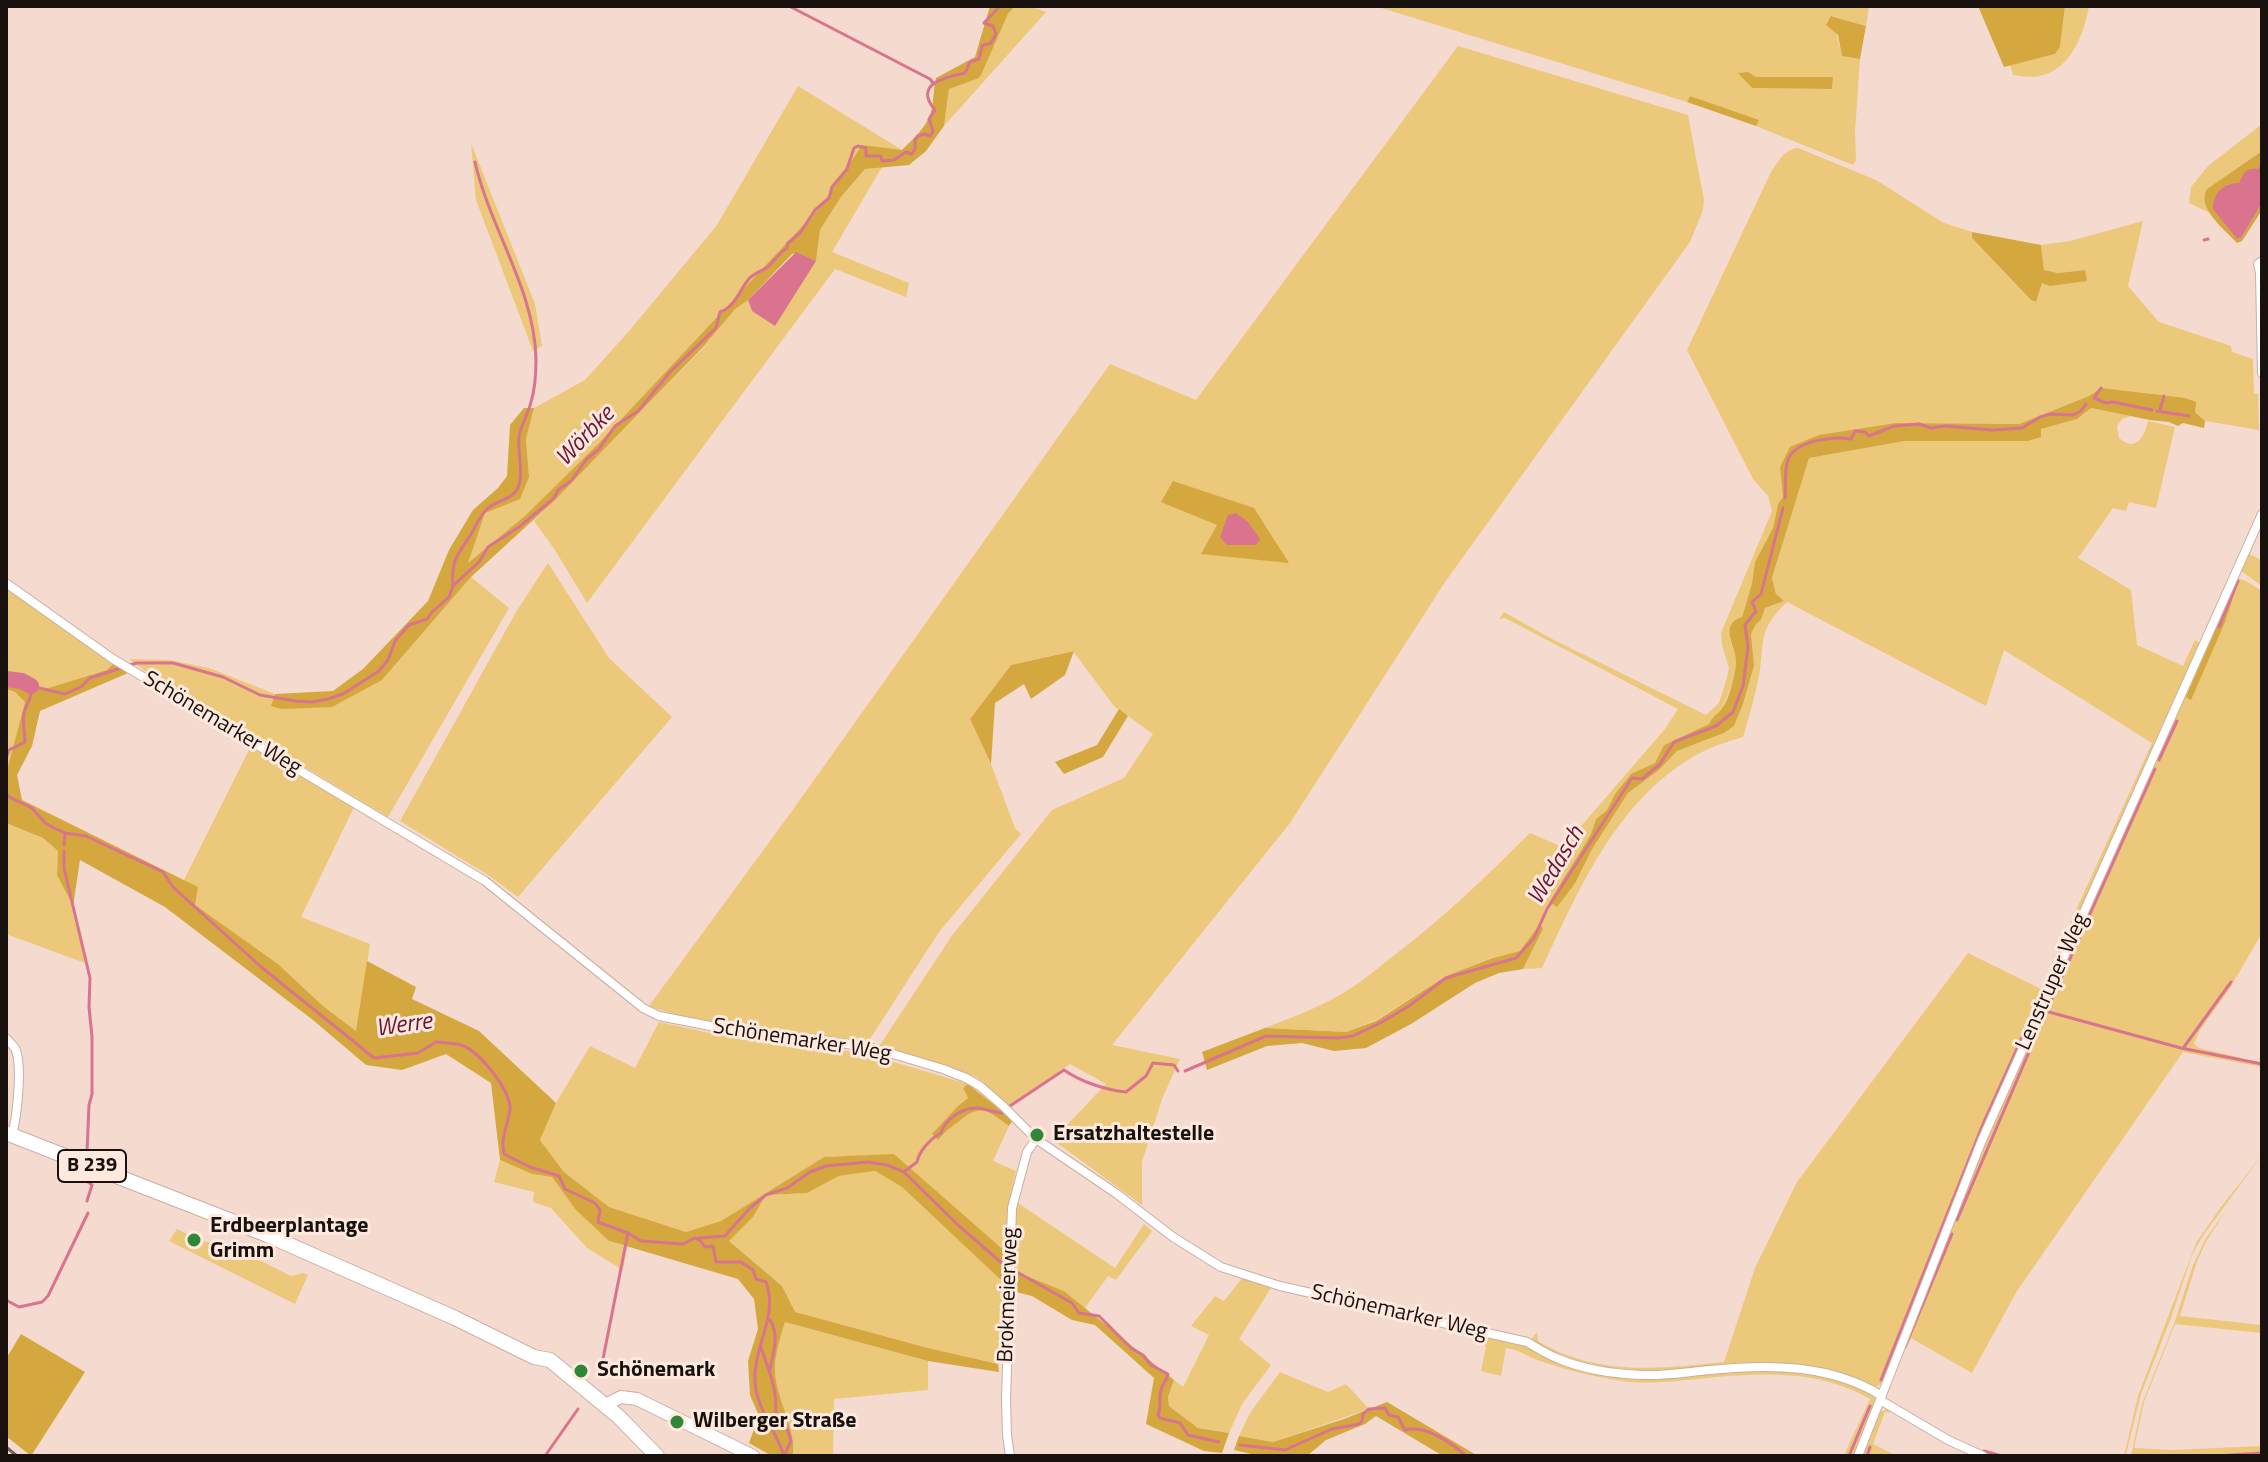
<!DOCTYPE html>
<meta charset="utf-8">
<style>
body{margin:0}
#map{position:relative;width:2268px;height:1462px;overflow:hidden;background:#f5dacf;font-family:"Titillium Web",sans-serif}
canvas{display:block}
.frame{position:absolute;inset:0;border:8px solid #19110d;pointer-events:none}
</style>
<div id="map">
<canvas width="2268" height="1462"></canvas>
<div class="frame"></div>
</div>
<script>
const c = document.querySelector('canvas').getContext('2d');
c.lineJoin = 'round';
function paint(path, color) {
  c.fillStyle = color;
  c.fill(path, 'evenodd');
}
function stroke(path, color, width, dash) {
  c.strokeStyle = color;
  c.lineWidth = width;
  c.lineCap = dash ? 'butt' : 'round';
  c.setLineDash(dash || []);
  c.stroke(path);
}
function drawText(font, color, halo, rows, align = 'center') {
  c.font = font + ' "Titillium Web",sans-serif';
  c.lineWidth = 6;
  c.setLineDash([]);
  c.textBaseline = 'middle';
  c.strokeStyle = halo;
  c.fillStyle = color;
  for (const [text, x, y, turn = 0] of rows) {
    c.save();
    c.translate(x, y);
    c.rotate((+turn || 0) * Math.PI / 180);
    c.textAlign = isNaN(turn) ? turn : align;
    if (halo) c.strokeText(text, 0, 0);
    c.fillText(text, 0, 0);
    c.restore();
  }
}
const green = new Path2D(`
 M1015,6H1029L1046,12L944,126L949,89L982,73L1008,14Z
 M1375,6H1869L1866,26L1832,16L1842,56L1860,59L1855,132L1856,161L1853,165L1756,126L1758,121L1690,96L1687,102ZM1748,72L1756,77H1833L1832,89L1752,88L1739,73Z
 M2065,6H2089C2084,34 2071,70 2039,76C2031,78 2021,76 2013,75L2010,65L2055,54L2060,47Z
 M1458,46L1688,115L1704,200L1703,210L1690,242L1445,582L1290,823L1112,1045L1180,1059L1162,1099L1142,1162V1205L1053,1140L1106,1084L1070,1064L1010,1106L976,1077L880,1045L951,937L1052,810L1124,778L1153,734L1114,706L1073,651L1011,665L970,719L991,764L1015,828L1021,834L939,932L868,1042C795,1034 719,1031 649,1006L792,811L1110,364L1196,400Z
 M798,86L902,150L862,146L822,205L598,444L525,517L467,564L485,513L529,477L526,439L534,408L585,380L630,330L717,225Z
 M2262,124V151L2207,189C2201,198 2205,204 2210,213L2189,203L2191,187L2208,166Z
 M471,143L535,304L542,346L533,351L476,200Z
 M1798,148L1876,180L1944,223L1972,232V238L2031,300L2036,302L2042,283L2084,270L2058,273L2044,270L2041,245L2070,241L2143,221L2128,286L2159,322L2231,346L2232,352L2253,359L2254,394H2258L2259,430L2205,421L2195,412L2101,388L2089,396L2019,424L1896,423L1780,467L1783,497L1778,504L1773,528L1755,562L1752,583L1742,617L1730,639L1737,660L1732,685L1722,709L1713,717L1709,724L1664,745L1655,763L1631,775L1615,794L1607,810L1596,819L1591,834L1549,901V902L1576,883L1591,851L1628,793L1659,770L1677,751L1724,733L1734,726L1743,704L1754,667L1751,634L1756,624L1761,620L1765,608L1784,601L1776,594L1772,578L1809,458L1905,441H2028L2041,429L2077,419L2091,408L2131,416L2122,419L2117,426L2119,438C2136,453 2144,437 2148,421L2175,427L2156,508L2129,502L2126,511L2113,508L2078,558L2131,590L2137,645L2183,666L2195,640L2201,644L2087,899L1884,1382L1876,1387C1855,1379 1834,1370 1811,1368C1795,1366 1778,1369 1762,1369C1684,1371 1603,1382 1532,1341V1338L1537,1332L1538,1341C1595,1376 1660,1369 1724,1362L1755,1268L1797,1182L1968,953L2041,989L2049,972L2050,973L2053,968L2052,963L2152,743L2004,650L1986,706L1787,602C1757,631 1765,640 1759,676C1755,696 1749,717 1743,737C1729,741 1716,745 1702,752C1620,794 1579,888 1542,968L1523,969L1543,929L1520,951L1493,958L1446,976L1376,1020L1346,1032L1265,1028C1290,1018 1315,1009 1338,996C1356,986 1372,973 1388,960C1439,922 1485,878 1530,833L1560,846L1570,839L1665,729L1678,709L1505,618L1499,619L1504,612L1550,638L1706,715L1719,703L1726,681L1729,668L1722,645L1721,633L1772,511L1768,496L1753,479L1687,350L1771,172C1779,161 1784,149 1798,148Z
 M882,167L832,252L909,283L906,297L835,269L587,603L555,550L534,521L704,347L735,308L748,300L752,311L816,261L820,230L841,197L865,169Z
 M2249,554L2262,560V586L2241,571Z
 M548,563L609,658L672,717L518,897L488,875L400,821L516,612Z
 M471,577L509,608L388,817L151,675L129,659L169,660L209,668L275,694L272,705L382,680Z
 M2237,578L2246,581L2262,591V933L2230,988L2200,1030L2194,1044L2199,1048L2262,1063V1067L2183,1052L2017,1291L1972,1373L1911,1338L1905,1350L1903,1349L1971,1177L2009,1087Z
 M6,588L113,664L107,670L45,689L33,686L22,676L6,675Z
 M6,689L15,692L25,702L6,774Z
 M251,746L354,807L301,917L370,944L357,1032L323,1006L278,964L194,905L184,880Z
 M6,823L43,838L58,851L57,875L73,906L85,963L6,934Z
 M659,1022L728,1037L864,1053L968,1084L963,1088L968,1098L958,1106L939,1139C945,1133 951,1127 958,1121C980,1103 987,1110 1009,1126L993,1161L1016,1171L1009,1203L1006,1252L894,1155L824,1157L721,1221L686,1232L609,1207L564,1172L540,1140L556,1103L590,1046L635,1068Z
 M2262,1155L2202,1237L2192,1255L2171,1318L2141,1394L2126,1454L2124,1456L2138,1396L2196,1243L2221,1207Z
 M500,1160L532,1174L552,1177L576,1210L609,1241L627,1247L623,1270L587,1248L551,1208L533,1202L534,1192L494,1182Z
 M875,1171L902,1187L1004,1283L998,1364L928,1348L794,1312L782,1286L728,1240L753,1217L766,1195L807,1193L839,1176Z
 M1018,1203L1115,1268L1144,1224L1152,1231L1116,1280L1108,1276L1085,1308L1064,1291L1017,1272L1014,1225Z
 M2226,1211L2207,1240L2197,1261L2180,1316L2262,1325V1333L2175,1324L2144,1402L2134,1448L2172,1450L2262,1446V1456H2131L2142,1404L2174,1324L2193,1265L2206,1238Z
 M177,1229L204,1242L225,1243L291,1276L303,1273L308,1275L295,1304L169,1241Z
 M1242,1278L1271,1288L1239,1339L1271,1365L1242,1404L1229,1433L1198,1428L1169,1406L1168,1397L1174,1380L1183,1387L1209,1335L1191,1326L1215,1296L1224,1301Z
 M785,1322L928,1361V1390L834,1399L833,1456H793C797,1427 773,1395 775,1365C776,1351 781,1335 785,1322Z
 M1463,1331L1503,1339L1619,1375L1759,1370L1809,1373L1841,1380L1871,1393L1876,1400L1855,1456H1848L1845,1453L1870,1399C1817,1368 1756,1373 1697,1379C1675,1381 1651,1384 1629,1382C1599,1378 1569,1371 1540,1361C1528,1357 1519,1349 1506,1348L1501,1376L1481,1371L1486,1347Z
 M1280,1372L1328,1392L1346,1384L1369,1409L1273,1442L1239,1436L1250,1413Z
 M1887,1409L1891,1413L1885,1412L1873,1444L1897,1456H1862L1879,1412Z`);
const forest = new Path2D(`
 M990,6H1015L1008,14L982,73L979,78L949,89L944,126L926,151L909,165L865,169L841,197L820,230L816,261L796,253L792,254L748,300L735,309L704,346L555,500L471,577L382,680L332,707L281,709L271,706L275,694L333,691L363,669L428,601L449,550L473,510L498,488L507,476L510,425L524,408H534L526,439L529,477L520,499L485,513L468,563L525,516L598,444L822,205L862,145L902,150C913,139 926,128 931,112C934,102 933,89 936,78L975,57Z
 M1978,6H2065L2060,47L2055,54L2004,67Z
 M1831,16L1866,26L1860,59L1842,56L1838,35L1826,25Z
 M1748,72L1756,77H1833L1832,89L1752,88L1738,73Z
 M1690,96L1759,120L1756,126L1687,102Z
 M2262,151V164C2257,170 2245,181 2238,183C2234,184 2230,183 2227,185L2228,225L2238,239L2241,238L2262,203V210L2242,241L2237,243C2226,231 2195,207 2207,189Z
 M1972,232L2041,245L2044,270L2058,273L2085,270L2087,281L2050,286L2042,283L2036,302L2031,300L1972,238Z
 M2101,388L2185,398L2196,402L2195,412L2205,421L2204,428L2183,423L2178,426L2169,422L2150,420L2091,408L2077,419L2041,429V437L2028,441H1905L1809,458L1772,578L1776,594L1784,601L1765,608L1761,620L1756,624L1751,634L1754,666L1743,704L1734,726L1724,733L1677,751L1659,770L1628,793L1591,851L1576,882L1557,907L1549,902L1591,834L1596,819L1607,810L1615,794L1631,774L1655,763L1664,745L1709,724C1712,717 1716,715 1721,710C1729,701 1736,673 1736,661C1736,646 1718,625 1742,617L1752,583L1755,562L1773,528L1778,504L1783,497L1780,467L1790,447L1819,435L1896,423L2019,424L2089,396Z
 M1173,481L1254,508L1289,563L1201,554L1217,525L1161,502Z
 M2236,584L2237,585L2225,622L2191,700L2186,697Z
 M1074,651L1065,675L1031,699L1024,684L995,703L991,764L970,719L1011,665Z
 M113,664L128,673L40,711L32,746L17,775L22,800L198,887L195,905L278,964L323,1006L356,1031L367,961L416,987L412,999L479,1031L556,1103L540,1140L564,1172L609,1207L686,1232L721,1221L824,1157L894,1154L1006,1252L1004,1283L902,1187L875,1171L839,1176L807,1193L766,1195L753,1217L729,1241L782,1286L795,1312L928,1348L998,1364L999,1372L928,1361L785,1322C781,1335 776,1351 775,1365C773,1395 797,1427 793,1456H772L749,1443L759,1416L750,1395L748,1361L758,1329L754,1299L738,1279L609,1241L576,1210L552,1177L532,1174L500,1160L491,1083L446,1054L402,1070L366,1065L313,1020L165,907L80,860L73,906L57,875L58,851L43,838L6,823V774L25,702L15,692L6,689V675L22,676L33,686L45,689L107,670Z
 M1119,709L1128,716L1103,757L1064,774L1055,762L1097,745Z
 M1540,924L1543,929L1523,969L1499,973L1475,983L1411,1024L1366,1048L1334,1051L1302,1043L1267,1046L1207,1070L1202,1052L1265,1028L1346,1032L1376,1021L1446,976L1493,958L1520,951Z
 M968,1084L1013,1120L1009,1126C987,1110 980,1103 958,1122C951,1127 944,1133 938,1140L932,1134L958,1106L968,1098L963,1088Z
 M1017,1272L1064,1291L1174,1380L1168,1397L1169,1406L1198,1428L1229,1433L1222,1453L1204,1451L1146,1424L1154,1378L1095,1325L1072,1320L1032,1296L1016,1292Z
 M21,1334L85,1372L31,1456L6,1436V1359Z
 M1387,1402L1478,1456H1443L1376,1416L1365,1424L1326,1440L1307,1456H1260L1234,1450L1239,1436L1273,1442L1344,1419Z`);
const water = new Path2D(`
 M2262,164V203L2241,238L2237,239L2213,209C2213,193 2224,182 2239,183C2244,173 2245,168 2257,169Z
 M796,252L816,261L775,326L752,311L748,300Z
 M1236,513L1248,522L1260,539L1256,545H1227L1220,537L1228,515Z`);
const stream = new Path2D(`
 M789,6L930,79L933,83
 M2204,240L2208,239
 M2094,398L2106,403L2113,402L2152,410
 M2094,398L2101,388
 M2160,410L2164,396
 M2157,411L2189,416
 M1785,498C1786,487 1784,470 1788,460C1795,440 1834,436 1851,439L1855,431L1865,432L1869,436L1894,426L1919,424L1931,428L1946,426L1992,430L2022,428L2040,417L2051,414L2073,415L2081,411L2086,404
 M453,585C451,561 457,555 470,536C475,528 479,517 486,510C496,499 514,501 519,485C524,469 517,453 519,437C521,425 528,414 531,402C535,389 536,373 536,360C535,290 490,229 475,162
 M2219,627L2238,581
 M129,665L137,663H173L223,677L260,695L296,701L312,702L328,699L343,694L379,671L388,660L395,641L409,625L427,619L432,612L449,597L453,586L479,562L488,547L519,527L554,498L558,490L571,481L586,460L599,449L615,426L638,411L671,371L716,328L720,312C736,306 739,291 748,280C754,272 762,272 769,266C775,260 780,252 787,248L788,243L800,233L815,210L829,198L832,187L847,169L854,148L858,146L866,148V156H881L882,161L894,160L906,152L912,154L915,149V140L918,136L925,134L930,136L933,131L929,119L935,110C913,84 945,77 965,73L970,62L979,59L982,46L991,43L996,34L993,26L984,23L1000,6
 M6,759L9,750L25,742C25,733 22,722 24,713C27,701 32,700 31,686L65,694L81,687L90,678L121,668
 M2159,760L2177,721
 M6,794L11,798L32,808L45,823L54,828L65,833L86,836L163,872L173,887L260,966L374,1058L418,1053L436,1042C444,1043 454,1043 461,1045C479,1050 511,1091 510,1109C508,1125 500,1139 504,1154L530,1167L559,1176L565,1189L595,1203L600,1210L598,1222L628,1233L641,1241L683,1244L695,1238L700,1240L705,1247L713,1246L716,1262H741L753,1270L756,1279L766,1282C778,1314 756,1343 755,1374C753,1406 775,1427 784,1456
 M64,845L65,833
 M64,851V868L90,978L89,1007L92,1037V1094L89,1105L87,1152
 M2051,1001L2155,769
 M2049,1012L2181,1048L2262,1064
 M2184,1047L2231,982
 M1185,1071L1266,1036L1338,1038L1353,1036L1380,1023L1409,1006L1446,978L1516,958L1534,938L1547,909L1632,778L1642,779L1660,764L1674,742L1716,726L1733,712L1743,686L1748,647L1745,625L1756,611L1752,602L1761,594L1783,508
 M1010,1106L1064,1070C1081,1082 1106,1090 1126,1092L1146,1076L1153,1063L1174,1065L1178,1071
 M905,1171L917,1162C919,1151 931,1138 941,1133C945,1120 961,1108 976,1108C984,1108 993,1112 1002,1113
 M79,1175L92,1185L87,1201
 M1957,1220L2041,1024
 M699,1238L725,1236L749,1209L766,1195L787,1188L810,1172L826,1166L868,1162L887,1165L904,1172L958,1225L1004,1265
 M1017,1272L1072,1303L1079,1313L1099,1316L1131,1348L1143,1355L1151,1365L1168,1374C1167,1381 1162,1384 1161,1390C1158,1399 1162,1405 1158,1414L1160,1418L1180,1423L1188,1435L1219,1442
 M6,1300L19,1307L42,1302L48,1296L88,1213
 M770,1320C780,1336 773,1352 770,1370
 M1905,1347L1952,1234
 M761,1348C771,1375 782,1402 772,1429
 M601,1369L628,1233
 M1881,1380L1983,1124L2042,993
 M777,1417L787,1429L791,1441L784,1456
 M1240,1445L1285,1450L1332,1429L1359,1424L1362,1421L1363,1414L1369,1409L1385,1408L1389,1415L1398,1417L1405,1430C1424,1424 1452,1443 1466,1456
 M1984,1451L2002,1456
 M545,1456L578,1409
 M1849,1456L1870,1406
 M1867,1456L1870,1447
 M2215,1456L2262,1453`);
const river = new Path2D(`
 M6,679L22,681L31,686`);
const street = new Path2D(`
 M2262,261L2258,264L2260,273L2262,373
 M6,583L113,659L485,881L643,1008L659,1016L731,1030L814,1039L873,1048L943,1069L966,1078L980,1086L1003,1106L1036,1139L1117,1194L1173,1237L1221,1267L1280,1286L1527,1342C1537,1348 1548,1355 1559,1359C1585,1370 1615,1374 1643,1375C1665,1376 1688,1372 1710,1370C1768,1364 1831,1364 1882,1396
 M6,1038C8,1040 13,1046 15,1048C23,1064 17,1117 12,1135
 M1880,1400L1948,1440L1983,1456
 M1010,1456L1007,1435L1006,1399L1012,1208L1027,1152L1036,1139
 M1858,1456L1982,1140L2262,514`);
const secondary = new Path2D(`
 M605,1405L621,1397L637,1399L753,1456`);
const primary = new Path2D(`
 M6,1133L265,1234L455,1318L534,1357L550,1360L619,1417L657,1456`);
const rail = new Path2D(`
 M6,1447L17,1456`);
const markers = [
 [1037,1135,8,"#2f8737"],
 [194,1240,8,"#2f8737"],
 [581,1371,8,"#2f8737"],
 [677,1422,8,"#2f8737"]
];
const shields = [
 [92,1166,68]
];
const shieldNames = [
 ["B 239",92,1166]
];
const streetNames = [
 ["Schönemarker Weg",222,724,31],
 ["Lenstruper Weg",2053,982,-66],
 ["Schönemarker Weg",802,1041,9],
 ["Brokmeierweg",1009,1295,-88],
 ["Schönemarker Weg",1399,1313,13]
];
const poiNames = [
 ["Ersatzhaltestelle",1053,1135],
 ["Erdbeerplantage",210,1227],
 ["Grimm",210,1252],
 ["Schönemark",597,1371],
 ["Wilberger Straße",693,1422]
];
const waterNames = [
 ["Wörbke",586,437,-46],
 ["Wedasch",1557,866,-59],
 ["Werre",404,1026,-8]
];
paint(green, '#ecc87a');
paint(forest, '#d4a73f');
paint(water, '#da748e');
stroke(stream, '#da748e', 3);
stroke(river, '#da748e', 16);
stroke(street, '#c8afa3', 10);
stroke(secondary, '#c8afa3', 14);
stroke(primary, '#c8afa3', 16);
stroke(street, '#fff', 8);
stroke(secondary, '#fff', 12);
stroke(primary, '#fff', 14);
stroke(rail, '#72635c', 3);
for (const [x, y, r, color] of markers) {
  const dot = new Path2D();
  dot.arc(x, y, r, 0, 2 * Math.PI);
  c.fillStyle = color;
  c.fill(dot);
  stroke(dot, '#fee9df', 3);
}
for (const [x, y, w] of shields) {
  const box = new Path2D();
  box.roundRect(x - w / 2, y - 16, w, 32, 6);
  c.fillStyle = '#fee9df';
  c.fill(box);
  stroke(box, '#19110d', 2);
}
drawText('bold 20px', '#19110d', null, shieldNames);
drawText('22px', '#19110d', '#fee9df', streetNames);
drawText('bold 22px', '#19110d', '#fee9df', poiNames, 'left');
drawText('italic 24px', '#6f1234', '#fee9df', waterNames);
</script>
